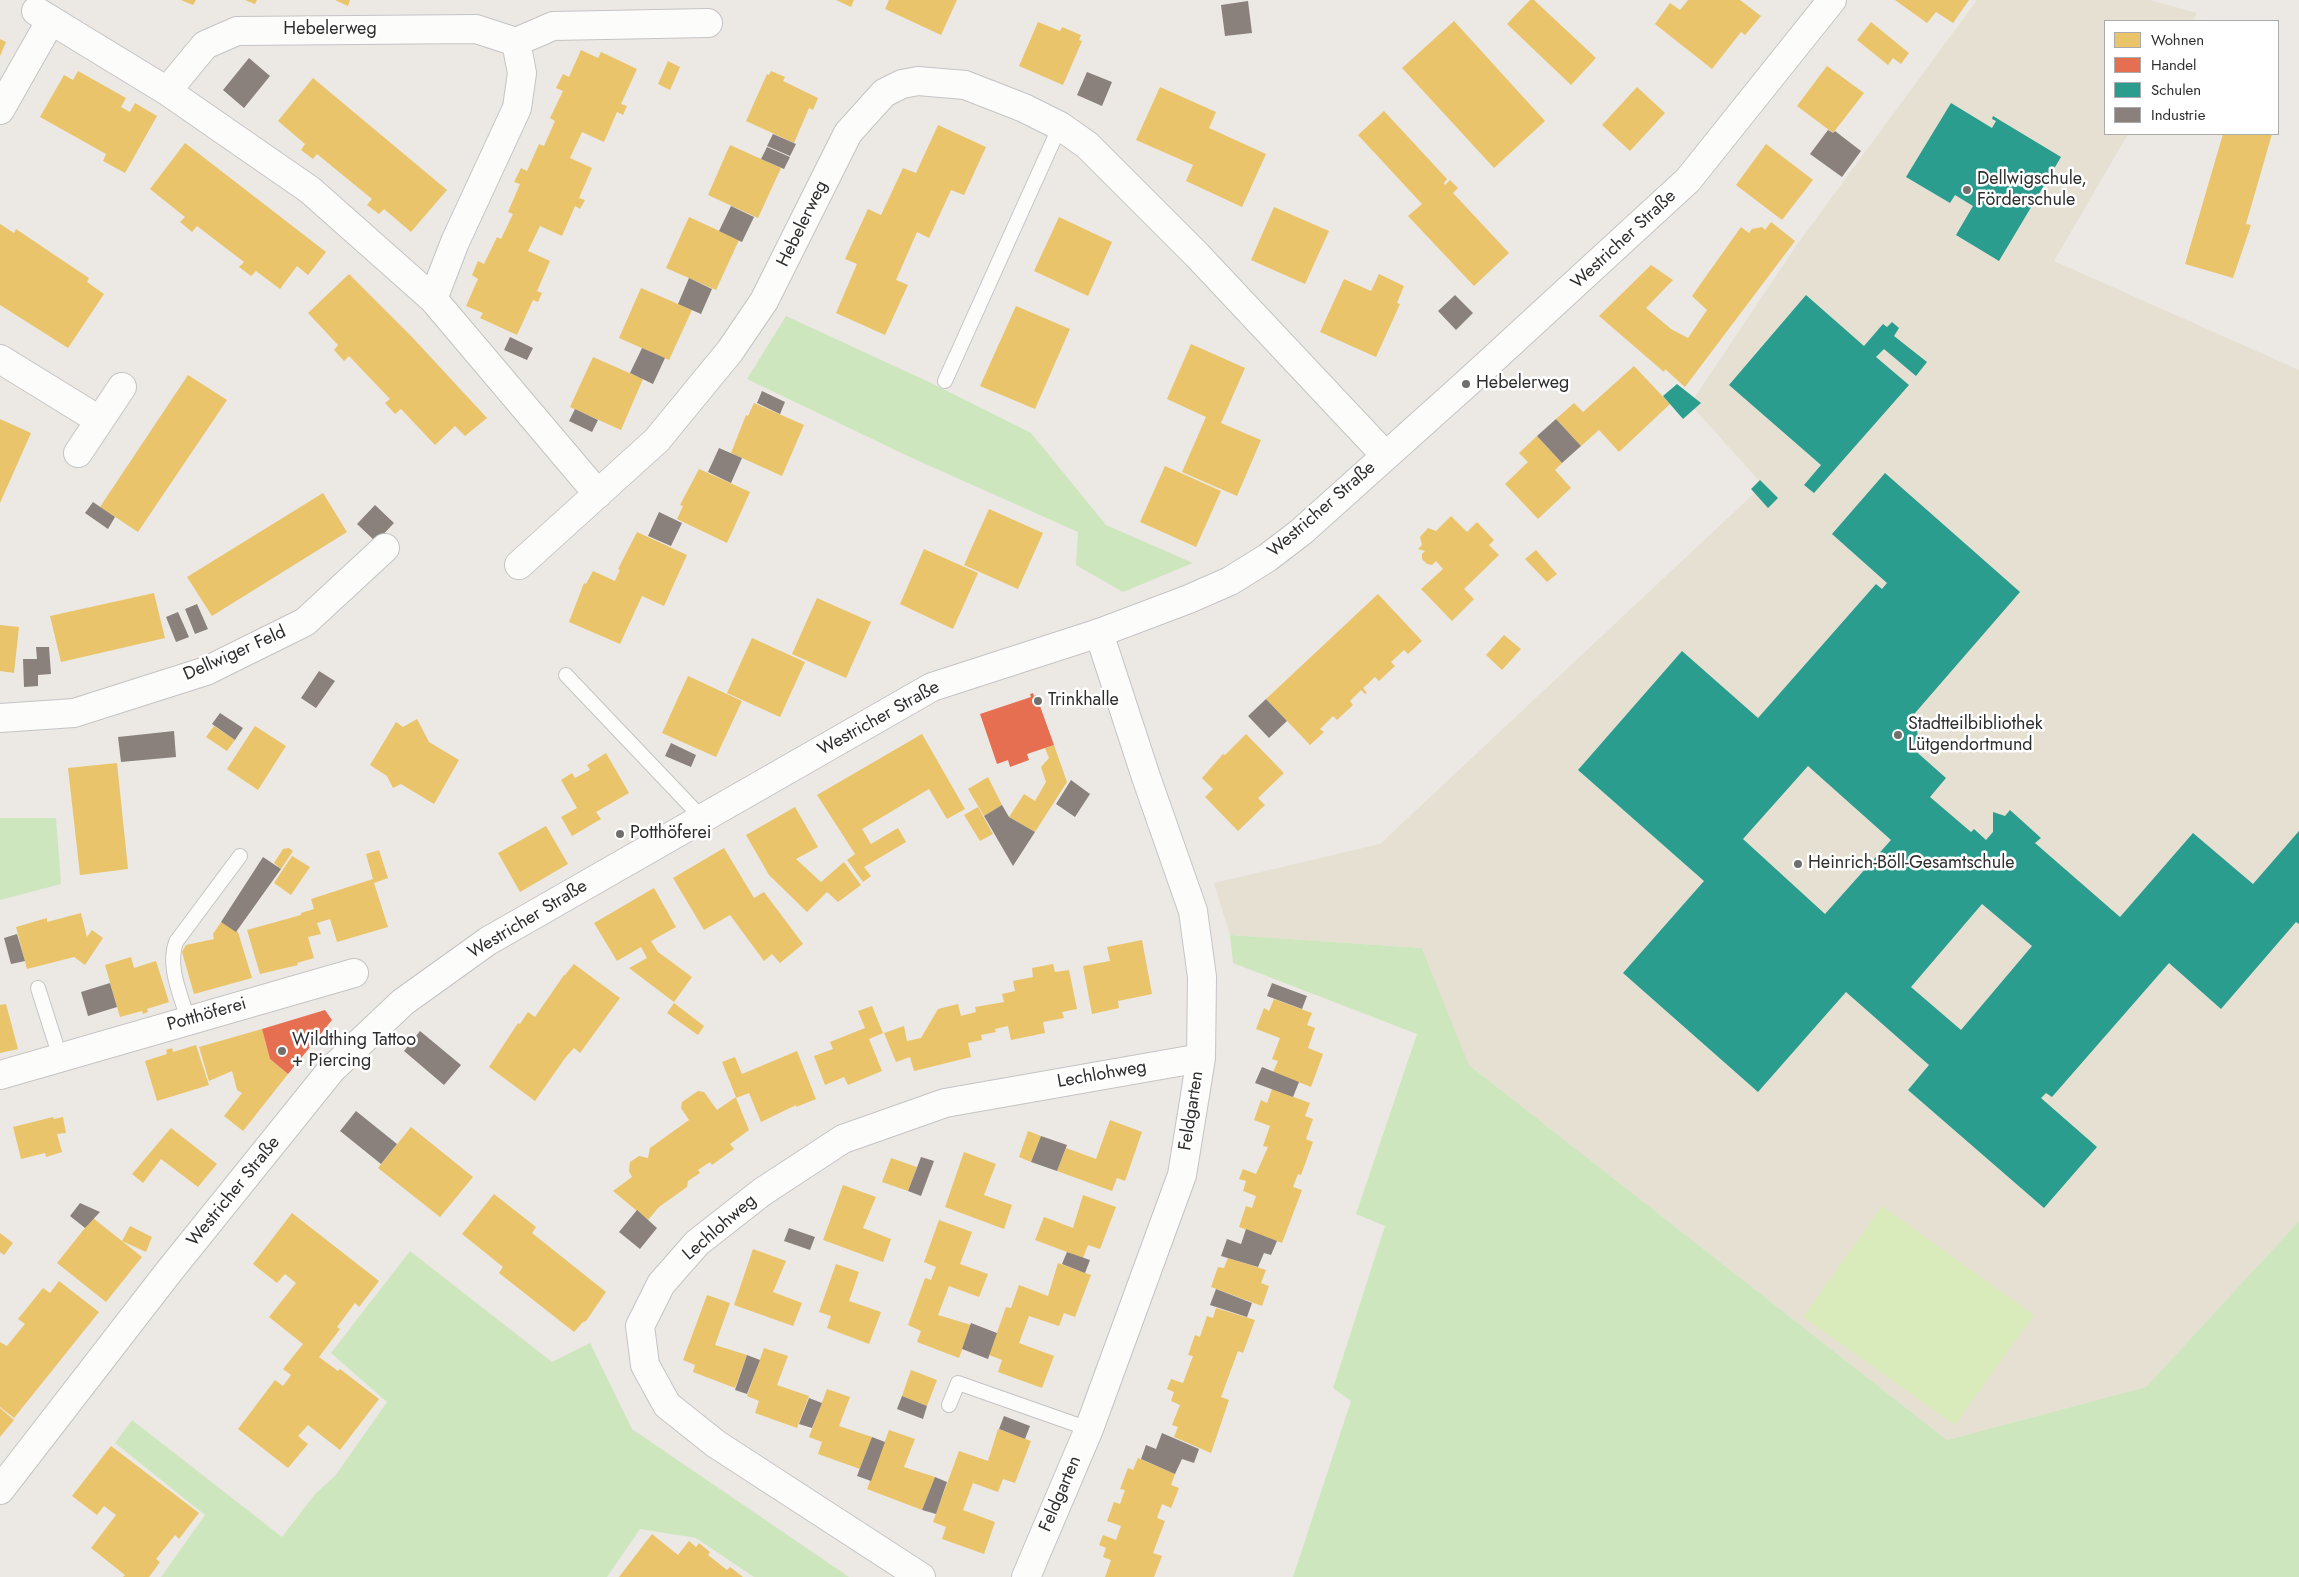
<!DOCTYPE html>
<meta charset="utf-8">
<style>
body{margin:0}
#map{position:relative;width:2299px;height:1577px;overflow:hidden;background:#ece8e4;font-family:Jost,sans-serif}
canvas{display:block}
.legend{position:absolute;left:2104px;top:20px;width:175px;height:115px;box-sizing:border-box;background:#fff;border:1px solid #ababab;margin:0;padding:6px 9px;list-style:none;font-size:15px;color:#2e2e2e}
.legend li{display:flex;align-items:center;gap:10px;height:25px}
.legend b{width:25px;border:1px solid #ababab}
</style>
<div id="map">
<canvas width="2299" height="1577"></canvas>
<ul class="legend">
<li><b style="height:14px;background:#e9c46a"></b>Wohnen</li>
<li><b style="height:14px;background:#e76f51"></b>Handel</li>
<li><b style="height:14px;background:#2a9d8f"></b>Schulen</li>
<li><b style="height:14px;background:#8a817c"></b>Industrie</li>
</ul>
</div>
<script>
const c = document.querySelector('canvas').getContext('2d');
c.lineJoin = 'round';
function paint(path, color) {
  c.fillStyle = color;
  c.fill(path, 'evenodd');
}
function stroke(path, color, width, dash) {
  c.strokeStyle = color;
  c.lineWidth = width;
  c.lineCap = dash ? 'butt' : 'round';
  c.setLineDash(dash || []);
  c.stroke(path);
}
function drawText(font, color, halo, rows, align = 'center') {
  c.font = font + ' Jost,sans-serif';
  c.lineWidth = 5;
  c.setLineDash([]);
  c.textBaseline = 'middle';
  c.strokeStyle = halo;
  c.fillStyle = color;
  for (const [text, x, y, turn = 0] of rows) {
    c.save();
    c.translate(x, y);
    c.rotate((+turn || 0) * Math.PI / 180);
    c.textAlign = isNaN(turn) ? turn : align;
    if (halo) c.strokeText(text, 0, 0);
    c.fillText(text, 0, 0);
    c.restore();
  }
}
const education = new Path2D(`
 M1977,0H2150L2197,13L2193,21H2105V134H2128L2054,261L2299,370V1221L2146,1387L1947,1440L1469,1065L1422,948L1230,935L1214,883L1380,844L1763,485L1690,404L1796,246Z`);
const green = new Path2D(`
 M786,316L931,383L1031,433L1106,525L1193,563L1123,592L1076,565L1078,532L912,458L747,379Z
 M0,818H56L61,884L0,900Z
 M1230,935L1422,948L1469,1065L1947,1440L2146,1387L2299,1221V1577H1293L1351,1401L1333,1388L1385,1226L1356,1214L1417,1034L1233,963Z
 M410,1251L552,1362L590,1343L632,1429L849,1577H754L696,1538L640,1529L607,1577H161L205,1515L115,1443L132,1420L282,1537L315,1494L335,1476L387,1402L331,1353Z`);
const pitch = new Path2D(`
 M1882,1206L2034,1315L1955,1425L1803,1317Z`);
const homes = new Path2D(`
 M181,0H196L193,5Z
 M245,0H257L255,4Z
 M335,0H350L348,6Z
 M836,0H854L851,7Z
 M889,0H957L941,35L885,9Z
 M1530,0H1534L1596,58L1571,85L1507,24Z
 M1688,0H1740L1761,16L1745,35L1741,32L1712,69L1655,24L1670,3L1680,10Z
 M1895,0H1969L1953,23L1936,12L1927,23Z
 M1454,21L1545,121L1494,168L1402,68Z
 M1038,22L1060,31L1062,27L1081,35L1079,40L1082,41L1063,85L1019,66Z
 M1871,22L1909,53L1901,64L1893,58L1888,65L1857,40Z
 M0,39L6,42L0,56Z
 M581,50L598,58L601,52L637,69L621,104L627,106L623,115L617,112L604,142L582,132L570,158L592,168L579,198L585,200L580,209L575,206L562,236L540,226L528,251L550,261L537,291L542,293L538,302L533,300L517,335L480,318L483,313L466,306L478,279L472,275L478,261L484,264L497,237L501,239L513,214L508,212L520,184L514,182L521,168L527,171L539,144L544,146L555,121L550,118L563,91L556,88L563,74L569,77Z
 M668,61L680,67L670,90L658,84Z
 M1827,66L1864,93L1833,133L1797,106Z
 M78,71L126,98L121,107L130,112L135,103L157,116L125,173L103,161L106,154L40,117L64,75L73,80Z
 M771,71L785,77L783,81L818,98L813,110L809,108L794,143L746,121L767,74L769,75Z
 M313,78L447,190L411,232L384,209L379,214L367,205L372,199L317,154L313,159L301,150L305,144L278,121Z
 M1160,87L1216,112L1209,128L1266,154L1242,207L1186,181L1193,165L1136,140Z
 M1637,87L1665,113L1630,151L1602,125Z
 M1384,111L1447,179L1444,183L1445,185L1450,180L1458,188L1453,193L1509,253L1474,286L1408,216L1422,204L1358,135Z
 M938,125L986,147L964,195L951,190L929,238L917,232L896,280L908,285L885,335L836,313L857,264L845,259L868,209L881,215L903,168L916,173Z
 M2223,134H2272L2246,224L2251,225L2233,278L2185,264Z
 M185,143L326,252L308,275L297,266L280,289L256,271L251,276L239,267L244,262L197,226L192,232L180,222L185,217L150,189Z
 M1766,144L1813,180L1782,220L1736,185Z
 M730,145L781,168L758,218L708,195Z
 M1274,207L1329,231L1305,284L1251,260Z
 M689,217L739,240L716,290L666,268Z
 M1059,217L1112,242L1088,296L1034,271Z
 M1771,222L1795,241L1685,387L1665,369L1664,372L1599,316L1651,265L1673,280L1646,308L1671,329L1688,338L1707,310L1692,296L1741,227L1749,233L1752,229L1762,227L1765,230Z
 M0,224L14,233L16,229L53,254L89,278L87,282L104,294L68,348L0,305Z
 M349,274L412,337L487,418L465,436L455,426L435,445L401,409L395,414L385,403L390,399L349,356L344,361L334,350L338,345L308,313Z
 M1379,274L1404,286L1397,303L1400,304L1376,357L1320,332L1344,279L1371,291Z
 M641,288L692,310L669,360L619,338Z
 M1016,306L1070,329L1035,409L980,386Z
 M1191,344L1245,368L1221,423L1261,440L1237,496L1182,472L1206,417L1167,399Z
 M593,357L643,379L621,430L570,407Z
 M1634,366L1670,404L1619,452L1599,430L1581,446L1556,419L1574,403L1583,412Z
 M188,375L227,400L138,532L100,507Z
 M754,403L804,425L782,476L731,453L746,415L748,416Z
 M0,419L31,433L0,503Z
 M1537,436L1562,463L1555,470L1571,488L1538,519L1505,484L1528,462L1519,453Z
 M1165,466L1221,491L1196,547L1140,522Z
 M699,469L750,492L727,543L677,519L683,506L680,505Z
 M323,493L347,532L212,616L187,577Z
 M989,509L1043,533L1018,589L964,565Z
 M1451,516L1467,532L1477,522L1494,540L1489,545L1499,555L1464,589L1474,599L1452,621L1421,589L1443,569L1436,561L1432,565L1427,564L1422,559V554L1425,551L1418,549L1422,545L1420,537L1428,528L1436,531Z
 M637,532L687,555L664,606L642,596L620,644L569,622L584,583L586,584L593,571L615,581L620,570L618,569Z
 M924,549L978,573L953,629L900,604Z
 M1536,550L1557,574L1547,582L1525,559Z
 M154,593L165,638L61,662L50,616Z
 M1378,594L1422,641L1408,654L1404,650L1391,662L1395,666L1379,681L1375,677L1363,688L1367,693L1365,694L1361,690L1350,701L1353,705L1337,720L1333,716L1320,729L1324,732L1310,745L1266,699Z
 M817,598L871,622L846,678L792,654Z
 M0,625L19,627L14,673L0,671Z
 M1504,635L1521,649L1502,670L1486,655Z
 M752,638L805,662L780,717L727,693Z
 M688,676L742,701L716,757L662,733Z
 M417,719L429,742L459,760L434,804L401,784L393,788L387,776L370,765L396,722L403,727Z
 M214,726L235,740L227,751L206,737Z
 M255,726L286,746L258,790L227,769Z
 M922,734L965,809L947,819L929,789L862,829L871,844L898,828L906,842L864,867L871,876L863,882L847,860L855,854L817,795Z
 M1246,734L1284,773L1258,798L1265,805L1238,831L1205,797L1213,789L1202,778L1223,754L1225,755Z
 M1054,745L1067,782L1035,832L1009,817L1024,794L1035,801L1046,782L1041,767L1049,758L1045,748Z
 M606,753L629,793L596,812L601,819L572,836L561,817L577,808L561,780L572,773L575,778L590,770L587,765Z
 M117,763L128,869L80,875L68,768Z
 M988,777L1002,805L984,816L968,789Z
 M795,807L818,847L796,859L821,882L844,862L861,885L838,902L827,892L807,912L769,875L746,835Z
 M978,807L993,834L980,841L964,815Z
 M546,826L568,864L520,892L498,853Z
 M289,848L293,851L281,869L274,863L283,849Z
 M724,848L754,898L764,892L803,944L780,963L772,954L764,961L730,915L704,930L673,878Z
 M379,850L388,878L374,883L388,927L337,942L330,919L317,923L321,934L308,937L314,958L297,963L298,965L260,974L247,930L301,915V913L314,909L311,899L373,879L366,854Z
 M292,856L310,867L291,895L274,883Z
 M654,888L676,927L651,941L658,952L692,977L674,1002L629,968L647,958L641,947L617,961L594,923Z
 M81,913L87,937L92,930L103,938L85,965L74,957L27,969L16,927L47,918V922Z
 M221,922L238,932L252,978L194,994L182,952L186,945L214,939L213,934Z
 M1142,940L1152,994L1118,1001L1119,1008L1092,1014L1083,966L1110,961L1107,947Z
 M131,957L134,968L156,961L169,1002L147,1009L148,1012L143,1014L142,1011L120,1017L105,965Z
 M574,964L620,998L580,1053L574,1048L565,1058L535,1101L489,1067L518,1023L520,1024L528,1012L535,1017L564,975H565Z
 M1053,964L1055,972L1069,970L1077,1009L1062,1012L1064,1018L1043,1022L1045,1033L1011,1040L1008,1026L995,1029L996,1032L981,1035L982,1040L968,1043L971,1057L914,1071L910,1057L896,1062L884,1033L904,1026L907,1041L921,1038L938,1009L958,1004L961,1016L976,1012L975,1007L1004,1002L1002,994L1015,991L1013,981L1033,977L1032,968Z
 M1274,999L1312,1013L1307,1025L1315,1028L1308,1048L1323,1054L1311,1087L1273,1072L1278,1061L1272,1059L1280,1038L1256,1029L1264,1008L1269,1011Z
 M674,1003L704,1026L698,1035L667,1013Z
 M6,1004L18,1049L0,1053V1005Z
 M872,1006L883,1033L869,1039L882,1071L848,1085L844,1077L825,1085L814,1056L833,1049L830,1042L865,1028L858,1011Z
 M262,1029L270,1059L288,1074L243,1131L224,1116L242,1093L237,1090L232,1071L209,1081L199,1047Z
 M196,1045L209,1085L157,1101L145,1061L167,1054L166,1050L172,1048L173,1052Z
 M797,1051L816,1099L796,1107V1105L761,1122L749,1093L736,1098L749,1130L730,1144L734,1149L712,1165L710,1162L698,1170L700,1173L688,1181L687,1187L659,1207L648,1220L613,1191L632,1177L629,1171L630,1162L639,1156L648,1158L650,1148L689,1120L681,1108L682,1102L698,1091L704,1092L717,1110L736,1097L722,1062L735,1057L742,1074Z
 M1272,1089L1310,1103L1305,1116L1313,1119L1306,1139L1313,1142L1301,1175L1298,1174L1293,1187L1302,1190L1282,1243L1239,1227L1246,1206L1252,1208L1256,1196L1243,1191L1246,1181L1239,1179L1243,1169L1256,1174L1268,1147L1263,1146L1270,1126L1254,1120L1261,1100L1267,1103Z
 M53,1117L54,1119L63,1117L66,1133L57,1134L62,1152L46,1157L45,1153L21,1159L13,1127Z
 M1110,1120L1142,1132L1125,1181L1117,1178L1112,1191L1057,1171L1066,1148L1096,1159Z
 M411,1127L473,1177L440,1217L378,1168Z
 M171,1128L217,1164L198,1187L161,1159L143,1183L132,1174Z
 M1028,1131L1041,1136L1031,1162L1019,1157Z
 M964,1152L996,1164L984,1195L1012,1205L1004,1229L945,1207Z
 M891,1158L917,1167L908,1191L882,1182Z
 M843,1185L876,1197L863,1228L891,1239L883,1262L823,1240Z
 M494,1194L536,1227L532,1233L606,1292L586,1321L583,1322L574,1332L499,1273L503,1267L462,1234Z
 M1083,1195L1116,1207L1100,1249L1088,1245L1083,1258L1035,1240L1044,1217L1073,1228Z
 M292,1213L379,1281L359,1307L355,1303L337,1327L340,1329L319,1357L338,1371L340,1369L379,1399L340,1450L308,1425L298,1436L308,1444L288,1468L238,1429L275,1380L283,1386L291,1375L283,1369L303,1344L269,1317L296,1283L285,1274L277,1283L253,1264Z
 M93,1218L142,1257L106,1302L57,1263Z
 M939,1220L972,1232L960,1264L988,1274L979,1297L949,1286L938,1315L971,1325L959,1358L917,1342L921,1331L908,1325L925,1278L931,1280L936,1267L924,1262Z
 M130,1226L152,1237L146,1252L122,1241Z
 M0,1233L13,1243L4,1255L0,1252Z
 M753,1249L786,1261L773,1292L802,1303L793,1326L734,1305Z
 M1228,1258L1266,1270L1261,1283L1269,1286L1262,1306L1211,1287L1218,1267L1224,1268Z
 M1058,1263L1091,1275L1075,1317L1064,1313L1059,1326L1029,1316L1019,1343L1054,1356L1042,1388L998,1372L1002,1360L989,1355L1006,1307L1011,1308L1019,1285L1048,1296Z
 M836,1264L859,1272L849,1301L881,1312L869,1344L827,1328L831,1316L819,1312Z
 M59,1281L99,1312L14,1418L0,1407V1342L7,1346L25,1324L18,1319L43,1288L50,1293Z
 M707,1295L730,1303L715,1345L747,1355L735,1388L693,1372L695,1365L683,1360Z
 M1216,1308L1255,1320L1243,1353L1238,1351L1221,1397L1229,1400L1211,1453L1174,1437L1178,1427L1172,1425L1180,1405L1171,1401L1174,1392L1167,1389L1171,1379L1183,1383L1193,1356L1188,1355L1195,1335L1200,1337L1207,1316L1213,1318Z
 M764,1348L788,1356L777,1385L809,1396L797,1428L755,1413L759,1401L747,1396Z
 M911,1370L937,1380L927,1406L902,1396Z
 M827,1389L850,1397L839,1426L872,1437L860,1469L818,1454L822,1442L809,1437Z
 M0,1408L14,1420L0,1437Z
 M998,1429L1031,1441L1015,1483L1003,1479L998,1492L973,1483L963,1510L995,1522L984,1554L942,1539L946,1527L933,1522L959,1451L988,1461Z
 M889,1430L915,1439L904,1467L935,1477L922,1510L867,1489Z
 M111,1446L199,1513L179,1539L175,1535L156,1559L160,1562L149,1577H123L125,1575L91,1548L116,1515L104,1506L97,1515L72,1496Z
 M1138,1458L1175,1474L1171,1485L1179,1488L1171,1508L1162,1504L1157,1518L1165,1521L1153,1553L1162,1556L1154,1577H1105L1111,1560L1103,1557L1106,1548L1099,1545L1103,1535L1116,1540L1121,1526L1107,1521L1114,1502L1120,1504L1125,1490L1120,1489L1128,1468L1133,1470Z
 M652,1534L678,1555L689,1541L696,1547L699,1543L710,1552L708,1555L727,1570L730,1567L743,1577H619Z`);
const shops = new Path2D(`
 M1033,693L1034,696L1036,695L1054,745L1027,754L1029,760L1010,767L1008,760L997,764L980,714L1031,697L1030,694Z
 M325,1010L332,1020L288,1074L270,1059L262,1029Z`);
const schools = new Path2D(`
 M1951,103L1992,128L1996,121L1992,119L1993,116L2061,157L1999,261L1956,235L1973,206L1955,195L1950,203L1906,177Z
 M1806,295L1864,346L1883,324L1887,327L1892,322L1899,328L1894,336L1927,362L1916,376L1884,349L1876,357L1909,385L1814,493L1804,485L1821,465L1729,385Z
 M1677,384L1701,403L1683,419L1663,396Z
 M1885,473L2020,592L1909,720L1917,728L1918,740L1911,747L1946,778L1930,797L1971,832L1974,829L1986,840L1993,832V812L2005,816L2010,810L2041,838L2035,843L2120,917L2193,833L2253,884L2299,831V924L2296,922L2221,1009L2169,963L2052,1097L2046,1093L2041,1098L2097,1147L2044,1208L1908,1090L1929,1065L1846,992L1758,1092L1623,973L1704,881L1578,770L1682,651L1758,718L1876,584L1882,589L1887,583L1832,534ZM1808,766L1891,840L1825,914L1743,839ZM1982,904L2032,946L1961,1030L1911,987Z
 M1760,480L1778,498L1768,508L1751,489Z`);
const industry = new Path2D(`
 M1248,1L1252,33L1225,36L1221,5Z
 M249,58L270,76L244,108L223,90Z
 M1087,72L1112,82L1102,106L1077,95Z
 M1828,130L1833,133L1835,131L1861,151L1842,177L1810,154Z
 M773,134L796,144L790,156L767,146Z
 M767,147L790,157L784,169L761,159Z
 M731,206L754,217L742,242L719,231Z
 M689,278L712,289L701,314L678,304Z
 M1455,295L1473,313L1456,330L1438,311Z
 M510,337L533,348L527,360L504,350Z
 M642,348L665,358L653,384L630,373Z
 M762,391L785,402L780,414L757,403Z
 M575,409L598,420L592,432L569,421Z
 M1556,419L1581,446L1562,463L1537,436Z
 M719,448L742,458L731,483L708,472Z
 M93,502L115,517L108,529L85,513Z
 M375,505L394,523L376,542L357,524Z
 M659,512L682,523L671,546L648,536Z
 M197,604L208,629L195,634L185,609Z
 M178,612L189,637L176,642L166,617Z
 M36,647H49L51,674L38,675V686L24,687L23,659H37Z
 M319,671L335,681L316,708L301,698Z
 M1266,699L1287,721L1269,738L1248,716Z
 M220,713L243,728L235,740L212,724Z
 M174,731L176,757L121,762L118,737Z
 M671,743L696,755L691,767L665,756Z
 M1071,780L1090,794L1075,817L1056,804Z
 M1002,805L1009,817L1035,832L1013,866L984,816Z
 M263,857L281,869L236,932L221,922Z
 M17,934L25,961L11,964L4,938Z
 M110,983L117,1007L88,1016L81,992Z
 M1272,983L1307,996L1302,1009L1267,996Z
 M420,1031L461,1065L444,1085L404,1051Z
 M1262,1067L1299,1082L1293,1097L1255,1083Z
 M356,1111L397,1144L381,1164L340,1131Z
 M1041,1136L1067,1145L1057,1171L1031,1162Z
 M921,1157L934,1161L921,1196L908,1191Z
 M80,1203L100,1212L85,1228L70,1216Z
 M637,1210L657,1228L640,1249L619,1232Z
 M789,1228L815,1237L810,1250L784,1241Z
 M1246,1229L1277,1241L1271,1255L1264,1253L1258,1267L1221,1256L1227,1239L1241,1244Z
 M1067,1252L1090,1260L1085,1273L1062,1264Z
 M1216,1289L1252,1303L1247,1317L1210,1305Z
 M971,1323L997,1333L988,1359L962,1349Z
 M747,1355L760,1360L747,1394L735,1390Z
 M902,1396L927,1406L923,1419L897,1409Z
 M809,1398L822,1403L812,1428L799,1424Z
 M1004,1416L1030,1426L1025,1439L999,1429Z
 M1162,1433L1199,1449L1194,1463L1182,1459L1175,1474L1141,1459L1146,1445L1156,1449Z
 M872,1437L885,1442L871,1481L857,1476Z
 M935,1477L947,1482L936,1514L922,1510Z`);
const lane = new Path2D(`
 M945,381L1060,126
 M566,675L702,818
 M38,988L60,1057
 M188,1020C181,995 167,967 176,942L240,856
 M949,1405L958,1383L1089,1429`);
const street = new Path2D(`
 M36,11L167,91
 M516,42L553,26L708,23
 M0,110L51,20
 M433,299L310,190L167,91L205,45L237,31L476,29L516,42L522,73L517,108L455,242L433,299L598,494
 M0,359L99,420
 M78,453L122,387
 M519,565L657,440L730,351L764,301L848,133L884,93L902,84L918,81L965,85L1024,108L1060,126L1087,145L1197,255L1385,455
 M0,718L74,713L206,671L305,622L385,548
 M0,1075L354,973
 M921,1577L716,1444L667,1405L645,1365L640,1326L661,1284L697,1243L762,1192L843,1139L945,1103L1201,1058
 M1026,1577L1089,1429L1182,1175L1201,1058L1202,977L1193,911L1146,777L1099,633`);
const secondary = new Path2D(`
 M0,1490L167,1274L332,1069L403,1002L488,941L932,687L1099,633L1189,599L1230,581L1267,558L1301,532L1466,384L1688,180L1832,0`);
const markers = [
 [1967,190,5,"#706f6e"],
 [1466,384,5,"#706f6e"],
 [1038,701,5,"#706f6e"],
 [1898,735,5,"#706f6e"],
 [620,834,5,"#706f6e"],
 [1798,864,5,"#706f6e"],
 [282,1051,5,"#706f6e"]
];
const streetNames = [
 ["Hebelerweg",330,30],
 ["Hebelerweg",803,224,-64],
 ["Westricher Straße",1624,240,-43],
 ["Westricher Straße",1322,510,-41],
 ["Dellwiger Feld",235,654,-24],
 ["Westricher Straße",879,719,-29],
 ["Westricher Straße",528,920,-31],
 ["Potthöferei",207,1015,-16],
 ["Lechlohweg",1102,1075,-10],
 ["Feldgarten",1192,1111,-81],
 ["Westricher Straße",234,1192,-51],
 ["Lechlohweg",720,1228,-41],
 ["Feldgarten",1061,1494,-67]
];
const poiNames = [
 ["Dellwigschule,",1977,180],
 ["Förderschule",1977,201],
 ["Hebelerweg",1476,384],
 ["Trinkhalle",1048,701],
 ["Stadtteilbibliothek",1908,725],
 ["Lütgendortmund",1908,746],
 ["Potthöferei",630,834],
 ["Heinrich-Böll-Gesamtschule",1808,864],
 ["Wildthing Tattoo",292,1041],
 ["+ Piercing",292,1062]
];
paint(education, '#e6e0d3');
paint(green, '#cee6be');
paint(pitch, '#d9eabb');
paint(homes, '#e9c46a');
paint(shops, '#e76f51');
paint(schools, '#2a9d8f');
paint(industry, '#8a817c');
stroke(lane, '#c5c4c5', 16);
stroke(street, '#c5c4c5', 30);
stroke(secondary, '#c5c4c5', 30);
stroke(lane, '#fcfcfb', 14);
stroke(street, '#fcfcfb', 28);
stroke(secondary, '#fcfcfb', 28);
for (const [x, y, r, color] of markers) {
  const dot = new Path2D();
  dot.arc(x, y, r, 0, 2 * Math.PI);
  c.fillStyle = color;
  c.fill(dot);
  stroke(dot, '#fff', 2);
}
drawText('18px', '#2e2e2e', '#fff', streetNames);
drawText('18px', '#2e2e2e', '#fff', poiNames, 'left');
</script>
